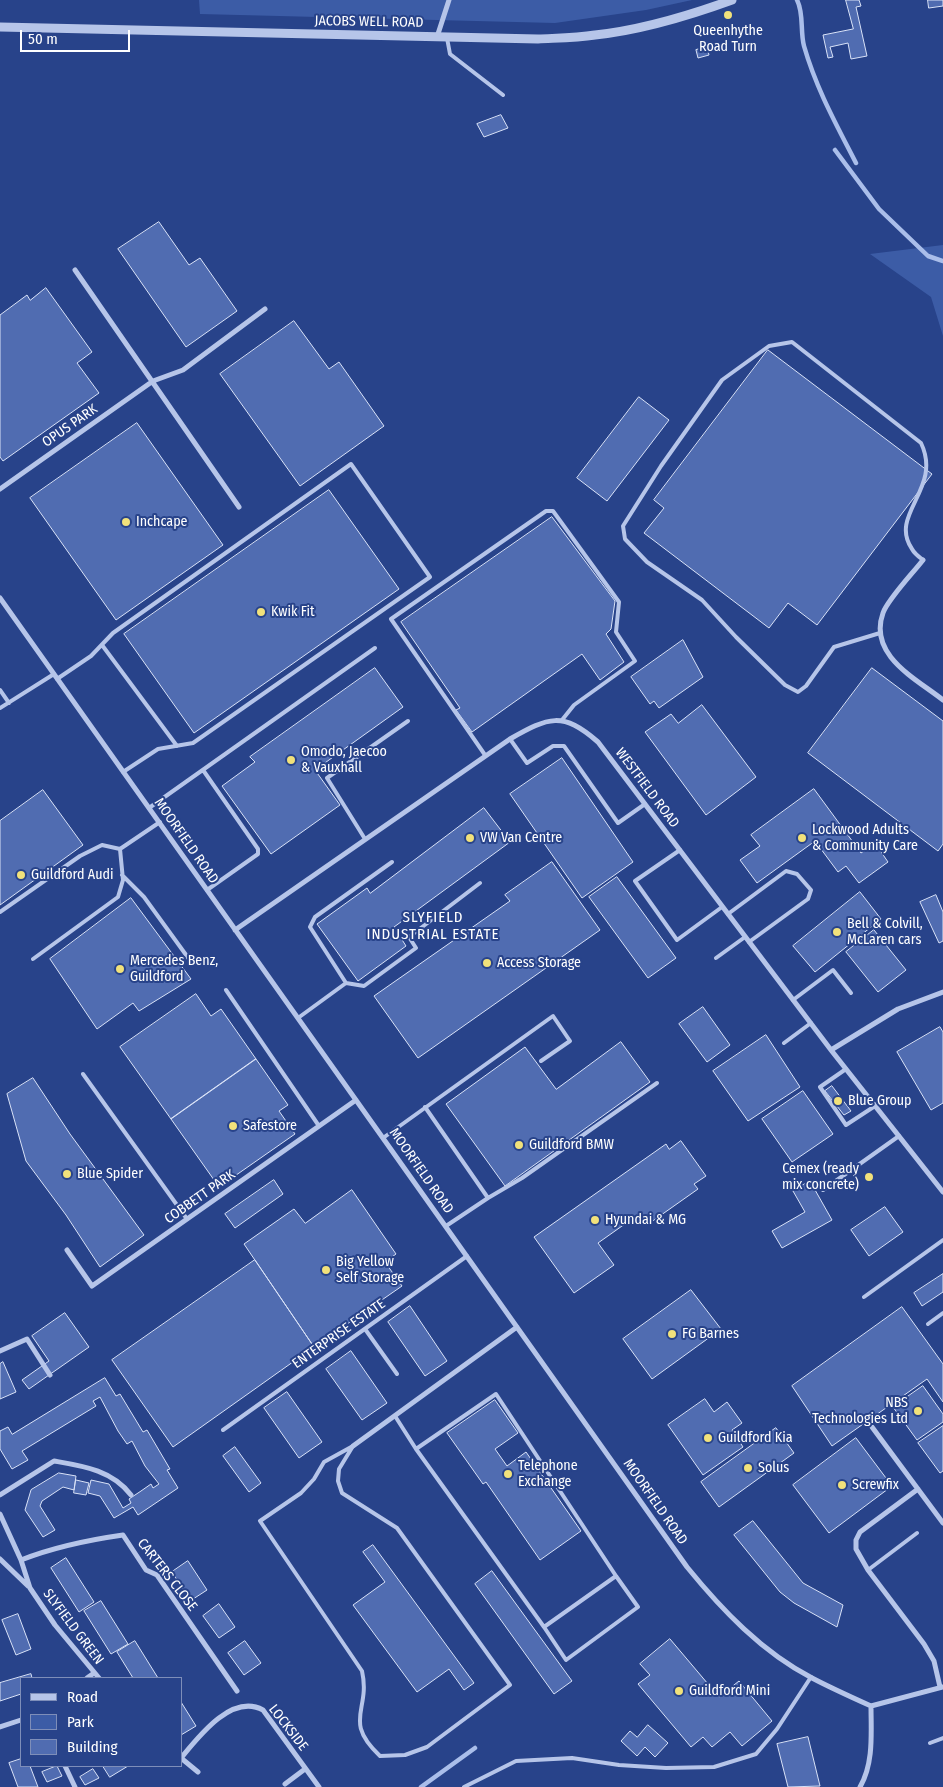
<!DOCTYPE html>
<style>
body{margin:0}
#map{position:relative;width:943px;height:1787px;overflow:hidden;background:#28438a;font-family:"Fira Sans Condensed",sans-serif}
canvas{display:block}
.legend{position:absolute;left:20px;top:1677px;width:162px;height:90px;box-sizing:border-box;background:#28438a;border:1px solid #7e8eb9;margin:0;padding:6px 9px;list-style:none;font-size:15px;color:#fff}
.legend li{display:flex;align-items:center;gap:10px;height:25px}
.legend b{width:25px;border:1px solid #7e8eb9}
.scale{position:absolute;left:20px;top:30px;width:110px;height:22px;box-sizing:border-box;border:2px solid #fff;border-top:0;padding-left:6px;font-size:15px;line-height:18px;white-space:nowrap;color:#fff;-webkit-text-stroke:4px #28438a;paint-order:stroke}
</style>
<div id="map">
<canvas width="943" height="1787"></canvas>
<ul class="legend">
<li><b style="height:6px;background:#b6c5e9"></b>Road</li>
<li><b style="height:14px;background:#3c5ca6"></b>Park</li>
<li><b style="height:14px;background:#506cb1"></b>Building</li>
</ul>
<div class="scale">50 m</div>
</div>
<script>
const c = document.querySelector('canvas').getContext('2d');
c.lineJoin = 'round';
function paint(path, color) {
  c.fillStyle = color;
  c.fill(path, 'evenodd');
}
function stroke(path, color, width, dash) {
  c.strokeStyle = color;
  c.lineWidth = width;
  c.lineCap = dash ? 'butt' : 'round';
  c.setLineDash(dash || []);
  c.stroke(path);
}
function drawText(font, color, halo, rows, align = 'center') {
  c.font = font + ' "Fira Sans Condensed",sans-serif';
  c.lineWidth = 4;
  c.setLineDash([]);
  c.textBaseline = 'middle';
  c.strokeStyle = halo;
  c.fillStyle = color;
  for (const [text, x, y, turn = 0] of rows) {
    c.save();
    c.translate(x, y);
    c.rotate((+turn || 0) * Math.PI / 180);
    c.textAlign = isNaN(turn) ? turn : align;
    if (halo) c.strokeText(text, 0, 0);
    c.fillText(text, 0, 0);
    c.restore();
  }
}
const green = new Path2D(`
 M199,0H692L646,10L555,23L200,14Z
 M943,245V336L931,297L870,254Z`);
const stream = new Path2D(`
 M797,0C804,13 800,31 804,46C816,88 836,124 856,163
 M835,150L879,209L928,256L943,261
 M421,1787L475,1748`);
const building = new Path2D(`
 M846,0H859L861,6L856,7L867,56L851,59L848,43L830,47L833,57L828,58L823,35L853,29Z
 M928,0H943V6L929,8Z
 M707,47L709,55L698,58L696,50Z
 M501,115L508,128L484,137L477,124Z
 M159,222L189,265L200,258L237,311L186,347L118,249Z
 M46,288L92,352L77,363L99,393L3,461L0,457V315L27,295L30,300Z
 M294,321L329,369L339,362L384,426L300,486L220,374Z
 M768,350L932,474L817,625L788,603L769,628L644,533L664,508L654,500Z
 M639,397L669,420L607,501L577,478Z
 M137,423L223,545L116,620L30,498Z
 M329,490L399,589L194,733L124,634Z
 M552,517L615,601L611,629L606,634L624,662L600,680L582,654L472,732L456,710L460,708L401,622Z
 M683,640L703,677L659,708L654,701L650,704L631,677Z
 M375,668L403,707L315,770L340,805L271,854L222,786L255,762L250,757Z
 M872,668L943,721V844L938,851L808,753Z
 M702,705L756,777L706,815L645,732L671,714L678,723Z
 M562,758L633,862L582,898L510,794Z
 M814,789L861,853L875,843L888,862L859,883L846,866L838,872L815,841L757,883L740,860L760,846L751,835Z
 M43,790L83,845L0,905V821Z
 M484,808L510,842L394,927L406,946L358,981L317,924L367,888L370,893Z
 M552,862L600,930L418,1058L374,996L510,901L505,895Z
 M617,877L676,958L648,978L589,897Z
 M860,892L881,919L815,972L793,946Z
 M936,895L943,912V941L939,943L920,902Z
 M131,898L191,979L139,1011L133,1003L97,1029L50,959Z
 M874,930L906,970L878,992L846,952Z
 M196,994L211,1016L221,1009L256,1059L171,1119L120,1047Z
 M703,1007L730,1045L707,1062L679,1024Z
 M940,1027L943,1032V1103L931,1110L897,1052Z
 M766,1035L800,1087L748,1121L713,1071Z
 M621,1042L650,1082L505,1186L446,1104L525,1047L556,1089Z
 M256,1059L288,1105L279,1111L295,1134L219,1187L171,1119Z
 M33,1078L70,1134L144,1235L100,1267L66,1215L26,1161L7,1094Z
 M832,1086L851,1111L844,1115L825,1091Z
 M803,1091L833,1134L792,1162L762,1119Z
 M681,1141L706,1176L694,1184L698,1189L647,1225L639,1214L598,1243L614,1265L574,1293L534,1237L666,1144L669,1149Z
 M274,1180L283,1194L235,1228L225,1214Z
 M810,1181L832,1220L782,1248L772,1231L805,1212L793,1191Z
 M352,1190L396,1254L385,1262L402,1286L314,1347L244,1244L294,1209L305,1223Z
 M885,1207L903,1232L869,1256L851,1230Z
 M255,1260L314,1347L173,1447L112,1360Z
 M943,1274V1292L922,1306L914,1293Z
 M691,1290L721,1329L652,1379L623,1339Z
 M410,1306L447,1361L425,1376L388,1322Z
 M902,1307L943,1364V1402L927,1379L832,1446L792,1386Z
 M65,1313L89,1347L29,1389L22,1380L49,1361L32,1336Z
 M351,1351L387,1403L362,1420L326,1369Z
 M3,1362L16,1392L0,1399V1364Z
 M105,1378L116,1396L120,1394L143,1432L147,1430L170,1469L167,1470L178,1488L138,1515L133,1507L114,1518L100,1496L88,1493L91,1480L109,1484L123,1508L131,1503L129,1499L141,1491L151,1484L153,1488L159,1484L145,1466L132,1441L127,1444L118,1431L100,1397L93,1401L96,1406L22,1451L28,1460L12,1469L0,1449V1431L8,1427L12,1434Z
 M923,1386L943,1414V1422L917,1440L893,1407Z
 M287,1392L322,1442L299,1458L264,1408Z
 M705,1399L714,1412L727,1402L742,1423L732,1430L743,1447L703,1475L668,1425Z
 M495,1400L518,1433L495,1449L507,1466L526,1452L581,1531L540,1560L486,1482L483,1484L447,1433Z
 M943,1426V1471L940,1473L918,1443Z
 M776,1428L794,1453L719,1507L701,1482Z
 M856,1438L892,1486L829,1533L793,1485Z
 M235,1447L261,1483L249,1492L223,1456Z
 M59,1473L76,1476L74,1490L63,1487L42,1501L40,1506L55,1530L43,1537L25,1510L31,1490Z
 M76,1480L89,1483L86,1495L74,1493Z
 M753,1521L803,1583L843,1605L837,1627L794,1603L780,1592L734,1535Z
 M373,1545L474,1683L464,1690L449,1669L417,1692L353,1605L385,1582L363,1552Z
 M66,1558L94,1602L79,1612L51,1568Z
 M188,1561L207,1590L190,1601L172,1572Z
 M492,1571L572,1681L554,1694L475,1584Z
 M101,1601L128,1644L111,1654L84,1611Z
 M219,1604L235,1627L219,1638L203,1616Z
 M18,1614L31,1649L16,1655L2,1620Z
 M670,1639L719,1697L739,1681L772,1721L742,1746L730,1732L712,1747L703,1737L691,1747L638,1684L650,1675L640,1664Z
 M135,1641L158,1678H133L117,1652Z
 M245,1641L261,1663L244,1675L228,1653Z
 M31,1674L32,1678H21V1694L0,1701V1683Z
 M181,1702L196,1726L181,1735Z
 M648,1725L668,1743L655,1757L645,1747L637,1756L621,1741L630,1731L637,1737Z
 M808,1737L820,1786L788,1787L777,1744Z
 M21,1759V1766H30L38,1787H18L9,1763Z
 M57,1766L62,1776L47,1782L42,1772Z
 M103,1766H128L110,1777Z
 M93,1769L99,1778L85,1785L80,1777Z`);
const service = new Path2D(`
 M447,38L450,54L503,95
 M880,633L834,647L806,686L798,692L785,685L736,637L702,600L647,562L625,539L623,526L661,466L722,380L769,346L792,342L921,443C943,489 888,514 912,549C914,553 919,557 923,560
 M102,645L177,746
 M57,679L91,656L113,633L351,464L430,577L193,743L158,749L123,772
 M0,690L9,703
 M0,708L54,674
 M510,739L527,763L553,746H564L618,823L645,804
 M485,755L391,619L546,511H553L619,602L616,632L635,661L574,705L562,720
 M203,770L258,849V854L207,890
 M149,808L375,648
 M365,839L327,778L408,721
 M680,850L635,881L677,940L722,907
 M122,875L144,897L189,959
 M0,912L80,856L102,845L120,849
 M728,914L786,871L797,874L811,890L808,899L749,942
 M716,958L745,937
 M33,959L118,897L123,880L120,849L160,822
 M346,983L310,927L315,917L392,862
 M226,990L319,1126
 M793,1000L833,970L851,993
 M298,1018L346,983L364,986L416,948L409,937L480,883
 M784,1043L811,1023
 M846,1069L820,1087L846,1125L875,1106
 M83,1074L187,1219
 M425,1107L488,1198L446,1226
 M383,1138L553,1016L570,1041L541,1061
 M823,1190L899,1136
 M488,1198L522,1178L657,1083
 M864,1297L943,1240
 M928,1324L943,1313
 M365,1329L397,1374
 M395,1416L416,1449L544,1627L616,1576L496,1394L416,1449
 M223,1430L467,1256
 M353,1446L339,1469L338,1481L342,1493L397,1528L510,1685L427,1747L405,1755L380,1756C342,1720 371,1711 362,1671L260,1521L301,1493L314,1479L324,1462Z
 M868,1570L917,1533
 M544,1627L566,1660L638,1607L616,1576
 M930,1743L943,1738
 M464,1787L516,1761L572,1758L619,1765L666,1768L714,1767L756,1754L777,1729L811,1677`);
const minor = new Path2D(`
 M437,37L449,0
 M75,270L239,507
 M0,489L153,381L183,370L265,309
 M923,560C913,573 888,599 883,613C868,655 915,678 943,700
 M0,598L687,1567C722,1610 762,1652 812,1678C831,1688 851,1697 871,1706
 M235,930L510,739C549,717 562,711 598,742L831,1050L943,1192
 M831,1050L898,1009L943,992
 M67,1250L92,1286L356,1100
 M0,1351L27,1339L50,1375
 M872,1427L943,1523
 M353,1446L517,1327
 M918,1489L860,1532L856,1540V1549L868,1570L924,1644L934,1661L940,1687
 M0,1495L54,1461C83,1466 112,1470 131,1495
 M0,1514L21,1560L30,1588L55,1625L99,1678
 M0,1559L28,1586
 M21,1560C54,1547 88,1540 123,1535L146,1570L157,1575L237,1691
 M87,1678L94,1673
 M871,1706L943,1687
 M0,1727L21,1720
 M181,1758C199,1736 232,1693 263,1710L319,1787
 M181,1758L198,1772
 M65,1766L75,1787
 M285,1784L305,1769
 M860,1787C874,1763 871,1733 871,1706`);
const tertiary = new Path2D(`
 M0,27L538,39C557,38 576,38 595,35C642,30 688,16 732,0`);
const markers = [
 [728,15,5,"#f1e17b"],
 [126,522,5,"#f1e17b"],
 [261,612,5,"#f1e17b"],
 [291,760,5,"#f1e17b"],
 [470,838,5,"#f1e17b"],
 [802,838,5,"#f1e17b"],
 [21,875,5,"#f1e17b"],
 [837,932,5,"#f1e17b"],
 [487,963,5,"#f1e17b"],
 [120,969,5,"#f1e17b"],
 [838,1101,5,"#f1e17b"],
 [233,1126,5,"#f1e17b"],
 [519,1145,5,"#f1e17b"],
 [67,1174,5,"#f1e17b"],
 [869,1177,5,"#f1e17b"],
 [595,1220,5,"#f1e17b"],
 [326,1270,5,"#f1e17b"],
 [672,1334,5,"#f1e17b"],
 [918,1411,5,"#f1e17b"],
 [708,1438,5,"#f1e17b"],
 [748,1468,5,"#f1e17b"],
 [508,1474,5,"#f1e17b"],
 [842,1485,5,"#f1e17b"],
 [679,1691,5,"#f1e17b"]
];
const streetNames = [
 ["JACOBS WELL ROAD",369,22,1],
 ["OPUS PARK",70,426,-35],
 ["WESTFIELD ROAD",647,788,53],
 ["MOORFIELD ROAD",186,841,55],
 ["MOORFIELD ROAD",421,1171,55],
 ["COBBETT PARK",200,1197,-35],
 ["ENTERPRISE ESTATE",339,1334,-35],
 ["MOORFIELD ROAD",655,1502,55],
 ["CARTERS CLOSE",167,1575,52],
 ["SLYFIELD GREEN",73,1627,53],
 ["LOCKSIDE",288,1728,52]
];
const poiNames = [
 ["Queenhythe",728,31,"center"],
 ["Road Turn",728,47,"center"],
 ["Inchcape",136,522],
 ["Kwik Fit",271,612],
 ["Omodo, Jaecoo",301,752],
 ["& Vauxhall",301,768],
 ["Lockwood Adults",812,830],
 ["& Community Care",812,846],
 ["VW Van Centre",480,838],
 ["Guildford Audi",31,875],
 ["Bell & Colvill,",847,924],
 ["McLaren cars",847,940],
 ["Mercedes Benz,",130,961],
 ["Guildford",130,977],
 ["Access Storage",497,963],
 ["Blue Group",848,1101],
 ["Safestore",243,1126],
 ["Guildford BMW",529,1145],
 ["Cemex (ready",859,1169,"right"],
 ["mix concrete)",859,1185,"right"],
 ["Blue Spider",77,1174],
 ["Hyundai & MG",605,1220],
 ["Big Yellow",336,1262],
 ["Self Storage",336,1278],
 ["FG Barnes",682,1334],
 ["NBS",908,1403,"right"],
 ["Technologies Ltd",908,1419,"right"],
 ["Guildford Kia",718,1438],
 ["Telephone",518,1466],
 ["Exchange",518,1482],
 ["Solus",758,1468],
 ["Screwfix",852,1485],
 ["Guildford Mini",689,1691]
];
const neighbourhoodNames = [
 ["SLYFIELD",433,918],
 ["INDUSTRIAL ESTATE",433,935]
];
paint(green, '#3c5ca6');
stroke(stream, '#aabeea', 4.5);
paint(building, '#506cb1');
stroke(building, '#d9e2f7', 1);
stroke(service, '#b6c5e9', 4);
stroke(minor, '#b6c5e9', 5);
stroke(tertiary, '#b6c5e9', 9);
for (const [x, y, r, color] of markers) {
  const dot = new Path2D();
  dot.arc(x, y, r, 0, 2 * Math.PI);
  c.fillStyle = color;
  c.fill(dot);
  stroke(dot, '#28438a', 2);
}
drawText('14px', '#fff', '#28438a', streetNames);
drawText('14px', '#fff', '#28438a', poiNames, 'left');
c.letterSpacing = '1px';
drawText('15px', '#fff', '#28438a', neighbourhoodNames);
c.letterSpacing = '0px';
</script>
